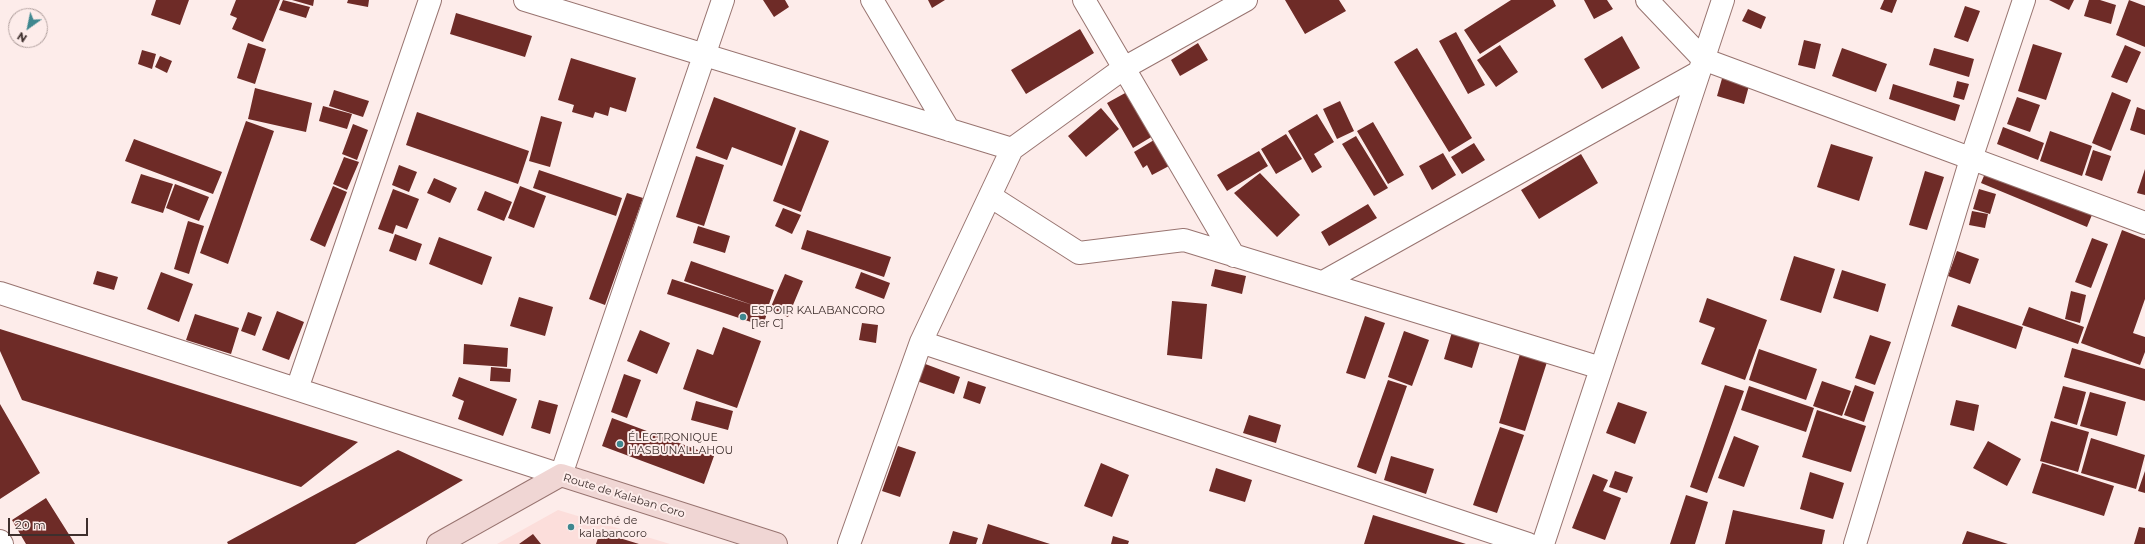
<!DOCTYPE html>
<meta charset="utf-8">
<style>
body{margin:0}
#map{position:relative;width:2145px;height:544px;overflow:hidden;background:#fdecea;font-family:Montserrat,sans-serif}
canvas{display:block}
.north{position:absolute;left:8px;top:8px;width:40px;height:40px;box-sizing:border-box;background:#fdecea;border:1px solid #b1a09e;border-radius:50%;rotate:213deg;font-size:11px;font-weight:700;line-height:16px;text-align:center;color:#3e2f2d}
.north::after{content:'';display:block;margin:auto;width:14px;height:18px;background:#3f878f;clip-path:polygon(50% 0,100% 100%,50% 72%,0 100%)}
.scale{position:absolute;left:8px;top:518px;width:80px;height:18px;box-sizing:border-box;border:2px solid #3e2f2d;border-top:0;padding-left:5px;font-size:12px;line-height:14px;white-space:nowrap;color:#3e2f2d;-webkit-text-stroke:3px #fdecea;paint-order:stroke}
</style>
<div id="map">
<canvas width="2145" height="544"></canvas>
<div class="north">N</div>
<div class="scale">20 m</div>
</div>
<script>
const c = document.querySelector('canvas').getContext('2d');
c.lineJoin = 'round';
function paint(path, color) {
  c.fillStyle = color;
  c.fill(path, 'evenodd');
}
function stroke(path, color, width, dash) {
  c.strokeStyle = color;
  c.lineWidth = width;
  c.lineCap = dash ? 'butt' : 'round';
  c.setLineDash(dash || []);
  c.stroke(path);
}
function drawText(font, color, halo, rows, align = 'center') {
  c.font = font + ' Montserrat,sans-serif';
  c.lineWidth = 4;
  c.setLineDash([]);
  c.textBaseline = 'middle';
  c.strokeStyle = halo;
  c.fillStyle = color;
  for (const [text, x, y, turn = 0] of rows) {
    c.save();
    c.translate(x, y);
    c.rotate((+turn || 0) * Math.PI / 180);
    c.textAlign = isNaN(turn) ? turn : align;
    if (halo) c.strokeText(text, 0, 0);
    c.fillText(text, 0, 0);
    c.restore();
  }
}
const built = new Path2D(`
 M558,510L670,544H497Z`);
const building = new Path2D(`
 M156,0H189L180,25L151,15Z
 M236,0H280L263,42L232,29L237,18L230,15Z
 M283,0L310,7L306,18L279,10Z
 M292,0H314L313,6Z
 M348,0H369L368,7L347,3Z
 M763,0H785L789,7L774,17Z
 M928,0H945L932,8Z
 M1285,0H1339L1346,11L1305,34Z
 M1511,0H1553L1556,6L1480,54L1464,30Z
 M1584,0H1607L1613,9L1594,19Z
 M1884,0H1897L1892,13L1880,9Z
 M2049,0H2074L2069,10Z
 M2089,0H2100L2116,5L2111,24L2084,16Z
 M2129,0L2145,6V47L2116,35Z
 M1965,6L1980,11L1968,42L1954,37Z
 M1748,9L1766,17L1761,29L1742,21Z
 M456,13L532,36L525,57L450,34Z
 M1080,29L1094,53L1026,94L1011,70Z
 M1456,32L1485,85L1468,94L1439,41Z
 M1622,36L1640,68L1602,89L1584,59Z
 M1804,40L1821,44L1815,69L1798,65Z
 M248,43L266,49L255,84L237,78Z
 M1198,43L1208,60L1180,76L1171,60Z
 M2033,44L2062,53L2046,100L2018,91Z
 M1500,45L1518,72L1496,87L1477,60Z
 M2125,45L2141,52L2127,83L2111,77Z
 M1417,48L1472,138L1449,152L1394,62Z
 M1842,48L1887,64L1876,92L1832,76Z
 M1934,48L1974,59L1969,77L1929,65Z
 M142,50L156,54L152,69L138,64Z
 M160,56L172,61L167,73L155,67Z
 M571,58L636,78L626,112L610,107L608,116L595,112L593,118L572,112L574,105L558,100Z
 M1723,75L1750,82L1744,104L1717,96Z
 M1957,81L1969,84L1964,100L1953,97Z
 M1893,84L1960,105L1955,121L1889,99Z
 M255,88L312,103L306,132L248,119Z
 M334,90L369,101L363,117L329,106Z
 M1127,92L1153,136L1133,148L1107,103Z
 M2112,92L2131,100L2111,151L2092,143Z
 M714,97L796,128L782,166L732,147L727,160L696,148Z
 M2017,97L2040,105L2030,132L2007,124Z
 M1340,101L1354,131L1337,139L1323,109Z
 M323,106L352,114L347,129L319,121Z
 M2137,107L2145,110V135L2130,130Z
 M1101,108L1119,129L1086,157L1068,136Z
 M417,112L529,151L518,184L406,145Z
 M1317,114L1334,142L1314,154L1322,167L1312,173L1288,131Z
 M541,116L562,122L550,167L529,161Z
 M246,121L274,131L228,264L200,253Z
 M1373,122L1404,175L1388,184L1357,131Z
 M353,124L368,130L357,160L342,154Z
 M2003,127L2044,143L2038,160L1997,144Z
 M800,130L829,141L801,212L773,201Z
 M2050,131L2092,146L2082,176L2040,161Z
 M1286,134L1302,159L1276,174L1261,149Z
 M1356,136L1388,188L1374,196L1342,144Z
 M134,139L222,172L213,194L125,161Z
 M1154,140L1169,166L1152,175L1147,165L1143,168L1134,152Z
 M1474,143L1485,160L1462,174L1451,157Z
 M1831,144L1873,157L1859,201L1817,187Z
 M2093,150L2111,156L2102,181L2085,175Z
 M1259,151L1268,166L1227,191L1217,175Z
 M1443,153L1456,175L1432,190L1419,166Z
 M1581,154L1598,183L1539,219L1521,190Z
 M696,156L724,165L704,226L676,217Z
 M344,157L359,162L347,190L333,184Z
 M399,165L417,172L409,192L392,185Z
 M1988,166L2094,210L2087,227L1981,183Z
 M2145,169V195L2137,193Z
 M539,170L622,198L616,216L533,188Z
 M1925,171L1944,177L1927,230L1909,225Z
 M1260,173L1300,215L1277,237L1234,193Z
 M141,174L173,184L163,213L131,203Z
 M434,178L457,188L450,203L427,193Z
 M175,184L209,197L199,221L166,208Z
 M333,186L347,192L325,247L310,240Z
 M520,186L546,196L534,228L508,218Z
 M393,189L419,199L407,229L396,225L393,234L378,229Z
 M1979,189L1996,194L1990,214L1973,209Z
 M485,191L512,202L504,221L477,210Z
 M627,193L643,198L605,305L589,299Z
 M1368,204L1377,218L1329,246L1321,232Z
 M783,208L801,215L792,234L775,226Z
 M1972,211L1988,214L1985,228L1969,225Z
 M188,221L204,226L189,274L174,269Z
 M698,226L730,236L725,253L693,243Z
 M807,230L891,257L884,277L801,249Z
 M2122,230L2145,239V299L2133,333L2145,337V352L2140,365L2081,343Z
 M395,234L422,244L416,261L389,251Z
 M439,237L492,257L482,285L429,264Z
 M2092,238L2108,244L2091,288L2075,282Z
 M1957,251L1979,259L1970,284L1948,276Z
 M1794,256L1835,269L1821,313L1780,300Z
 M691,261L774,290L767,310L684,281Z
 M1215,269L1246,276L1242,294L1211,286Z
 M1842,270L1886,284L1878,312L1833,298Z
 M97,271L118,277L114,290L93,284Z
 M161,272L193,284L179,322L147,309Z
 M861,272L890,283L884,299L855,288Z
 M785,274L803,281L788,317L770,309Z
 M672,279L768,310L763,326L667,294Z
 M2071,291L2086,295L2080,323L2065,319Z
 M519,297L553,307L545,336L510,326Z
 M1707,298L1767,320L1745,380L1701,364L1715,328L1699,322Z
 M1172,301L1207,304L1202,359L1167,355Z
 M1958,305L2023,327L2016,349L1951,326Z
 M2029,307L2084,327L2078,344L2022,325Z
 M277,311L304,322L289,360L262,350Z
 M248,312L262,317L255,336L241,331Z
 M195,314L239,328L231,354L186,340Z
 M1365,316L1385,323L1365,379L1346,373Z
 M862,323L878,325L876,343L859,340Z
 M723,327L761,341L737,408L683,389L697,349L713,355Z
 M0,329L358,442L301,487L22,400L0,351Z
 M640,330L670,343L657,374L627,361Z
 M1404,331L1429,340L1412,386L1388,377Z
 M1452,332L1480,342L1472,368L1444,359Z
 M1870,335L1891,342L1875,385L1855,378Z
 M464,344L508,348L507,367L463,364Z
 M2072,348L2145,369V401L2064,377Z
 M1759,349L1817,369L1806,400L1749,380Z
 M1520,354L1547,362L1525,431L1499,423Z
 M920,362L960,377L954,394L914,380Z
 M491,367L511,369L510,382L490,381Z
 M624,374L641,380L627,418L611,412Z
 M459,377L517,399L503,436L458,419L464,401L452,396Z
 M1388,380L1407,386L1376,474L1357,467Z
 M968,381L986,387L980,404L963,398Z
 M1822,381L1851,391L1842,416L1813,406Z
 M1725,385L1744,391L1707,493L1690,487Z
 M1855,385L1874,392L1864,422L1844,415Z
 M1749,386L1814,408L1806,432L1741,410Z
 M2063,386L2086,392L2077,425L2054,418Z
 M2090,392L2126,402L2117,436L2080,426Z
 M539,400L558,405L550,434L531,428Z
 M1956,400L1979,405L1974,431L1950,425Z
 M696,401L733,411L728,430L691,420Z
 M1618,402L1647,412L1635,444L1606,433Z
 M0,404L40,473L0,499Z
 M1817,410L1866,426L1851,472L1802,457Z
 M1249,415L1281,425L1276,443L1243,433Z
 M612,418L714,456L704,484L602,446Z
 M2051,421L2089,432L2078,472L2040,461Z
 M1500,427L1524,435L1497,513L1473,505Z
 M1734,436L1759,446L1744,487L1718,478Z
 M2091,438L2145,455L2136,489L2081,473Z
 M1988,441L2021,459L2007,486L1973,468Z
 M898,446L916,452L900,497L882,491Z
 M398,450L463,480L355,544H228L227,542Z
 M1391,456L1434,469L1426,494L1384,480Z
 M1101,463L1129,475L1112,517L1084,506Z
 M2042,463L2114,486L2104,516L2032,493Z
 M1216,468L1252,480L1245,502L1209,491Z
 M1615,471L1633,477L1627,493L1609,487Z
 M2145,471V493L2138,491Z
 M1810,472L1844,483L1833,519L1800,509Z
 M1593,474L1608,480L1603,491L1621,498L1605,540L1572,528Z
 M1686,495L1708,502L1695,544H1670Z
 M46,498L75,544H26L12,520Z
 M1733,510L1825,530L1822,544H1725Z
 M1373,515L1466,544H1364Z
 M988,524L1050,544H982Z
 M2139,527L2145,528V544H2134Z
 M953,531L978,538L976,544H949Z
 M1967,531L2008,544H1962Z
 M600,532L639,544H596Z
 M533,534L541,544H519Z
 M1113,536L1129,541L1128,544H1111Z`);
const minor = new Path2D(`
 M525,0L1012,149
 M872,0L949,130
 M1084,0L1234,256
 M1647,0L1703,59L2145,223
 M990,196L1079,253L1184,240L1601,368
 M1323,282L1699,72
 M0,293L561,475L723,0
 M921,342L1528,544
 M297,389L430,0
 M0,541L2,544
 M849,544L921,342L1012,149L1124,68L1246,0
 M1543,544L1723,0
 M1855,544L1971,159L2024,0`);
const secondary = new Path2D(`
 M438,544L561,475L776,544`);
const markers = [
 [743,317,4,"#3f878f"],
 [620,444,4,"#3f878f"],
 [571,527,4,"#3f878f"]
];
const poiNames = [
 ["ESPOIR KALABANCORO",751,311],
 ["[1er C]",751,324],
 ["ÉLECTRONIQUE",628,438],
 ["HASBUNALLAHOU",628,451],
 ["Marché de",579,521],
 ["kalabancoro",579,534]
];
const streetNames = [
 ["Route de Kalaban Coro",624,496,17]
];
paint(built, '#fcdedb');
paint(building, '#6e2b27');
stroke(minor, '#987470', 24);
stroke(secondary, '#987470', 24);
stroke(minor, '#fff', 22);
stroke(secondary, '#f0d6d4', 22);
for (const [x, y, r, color] of markers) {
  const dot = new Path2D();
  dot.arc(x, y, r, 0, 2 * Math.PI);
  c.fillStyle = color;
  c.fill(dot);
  stroke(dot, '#fdecea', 1.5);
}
drawText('11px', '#3e2f2d', '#fdecea', poiNames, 'left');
drawText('11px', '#3e2f2d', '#fdecea', streetNames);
</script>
